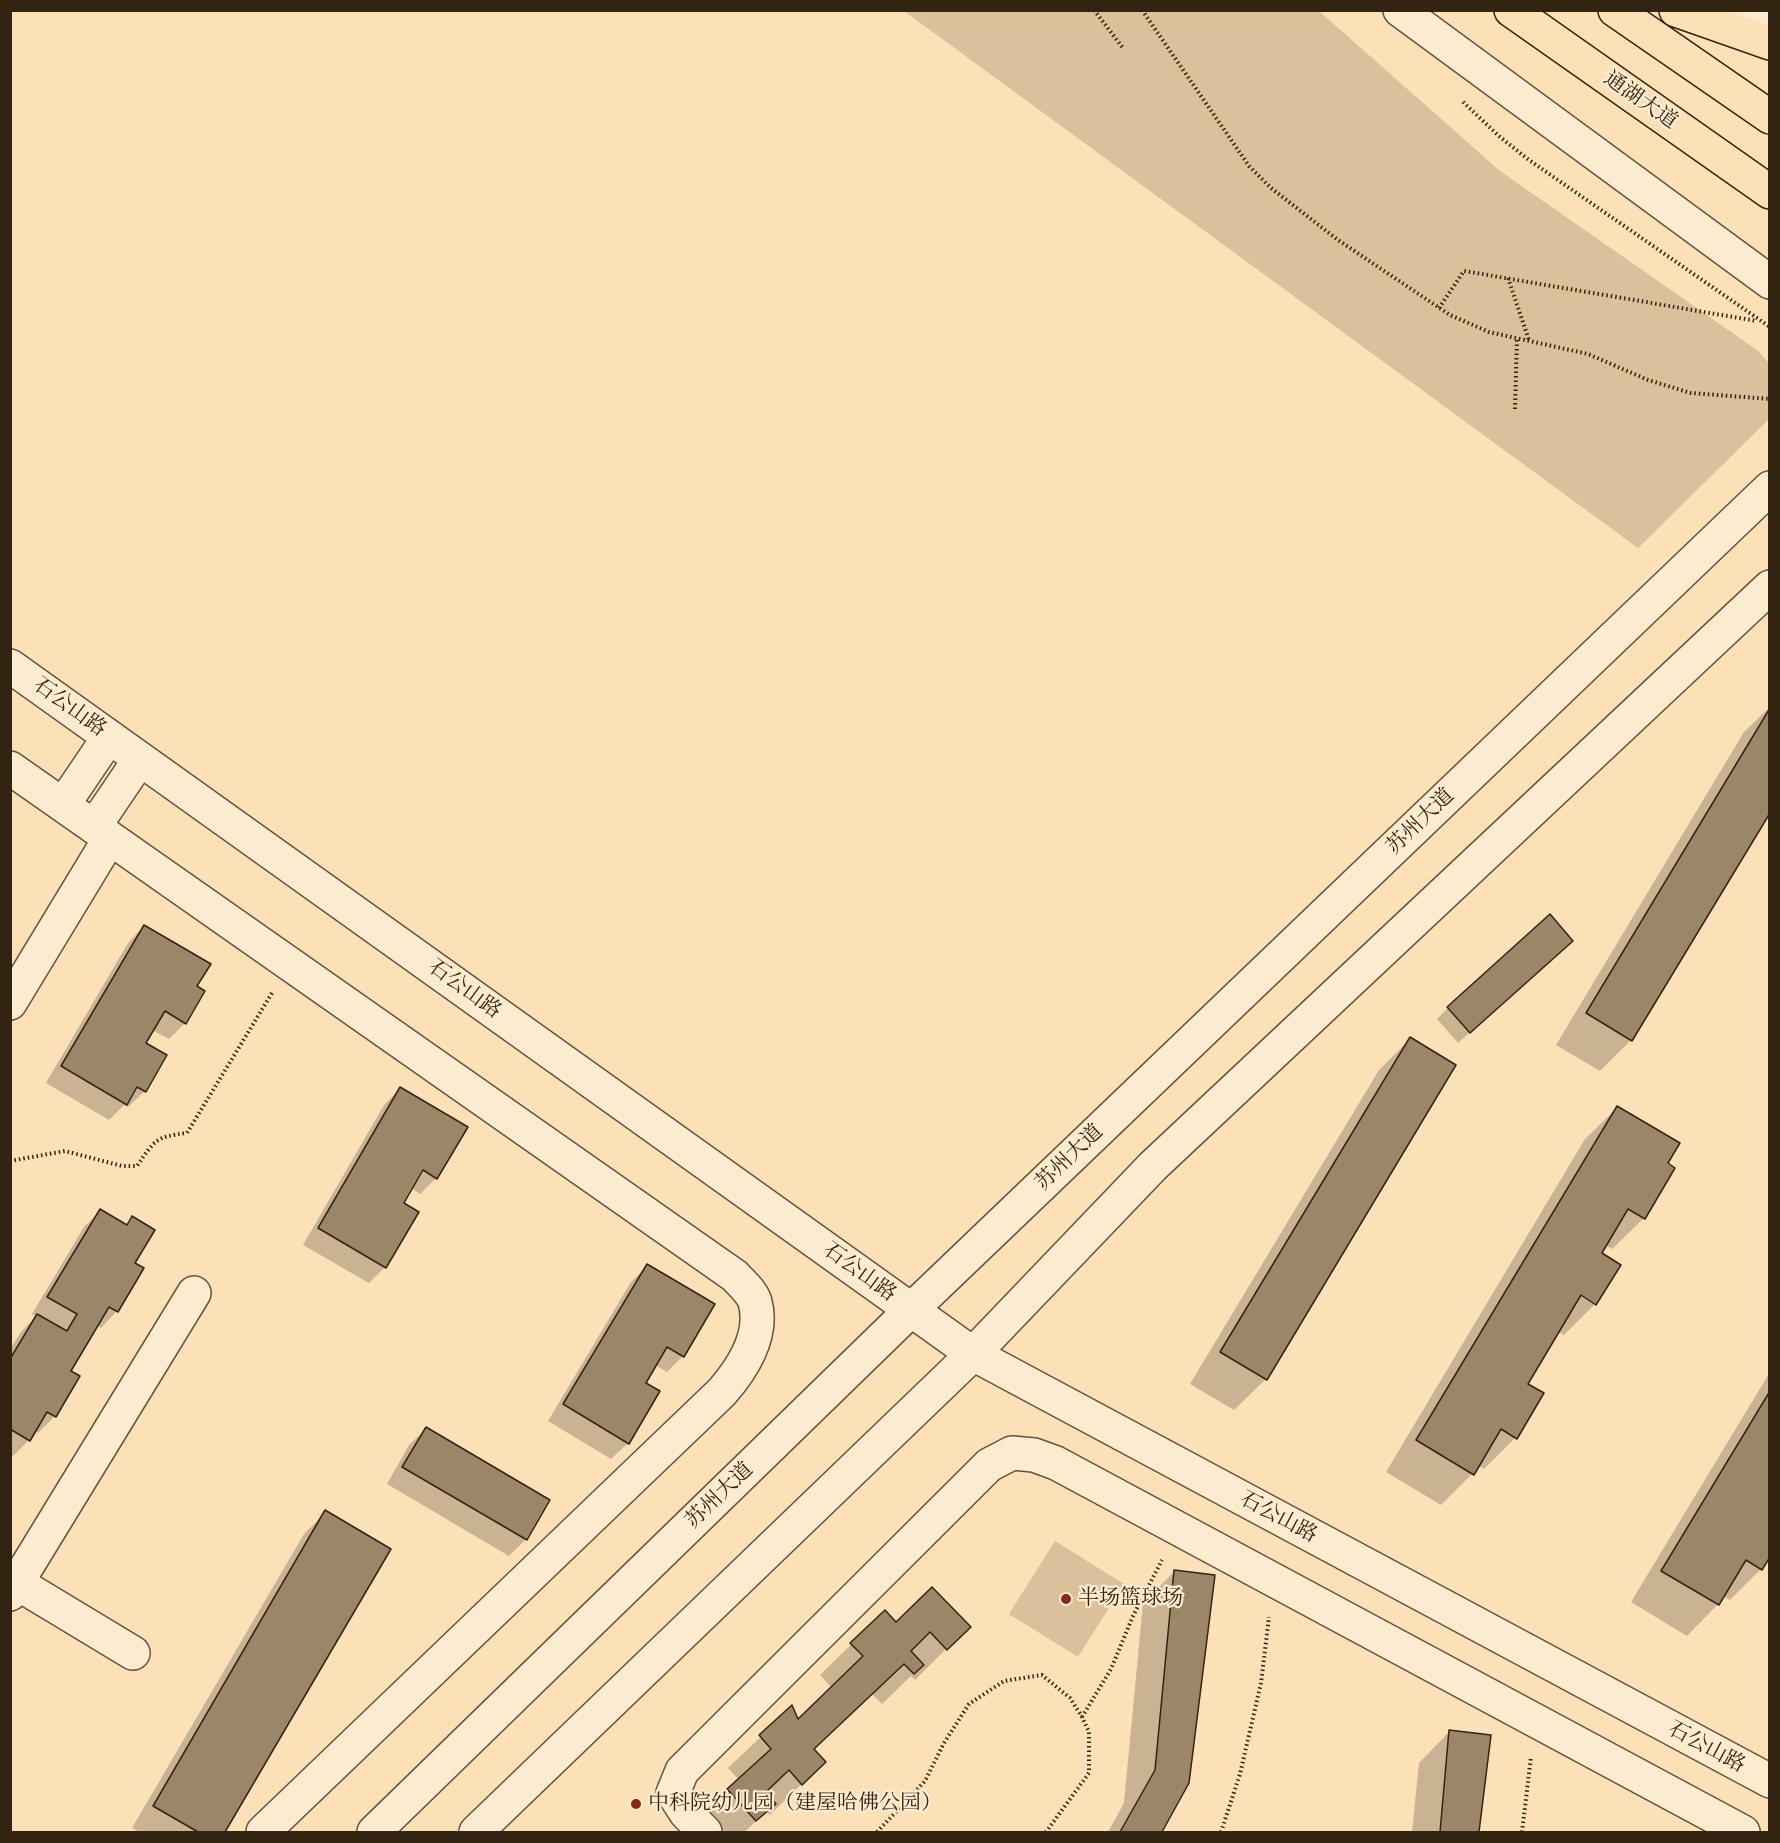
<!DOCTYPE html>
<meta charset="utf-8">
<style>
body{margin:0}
#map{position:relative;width:1780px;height:1843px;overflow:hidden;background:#fce0b7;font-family:Cardo,serif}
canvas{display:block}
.frame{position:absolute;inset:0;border:12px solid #332412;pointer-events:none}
</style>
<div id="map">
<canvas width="1780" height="1843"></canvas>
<div class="frame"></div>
</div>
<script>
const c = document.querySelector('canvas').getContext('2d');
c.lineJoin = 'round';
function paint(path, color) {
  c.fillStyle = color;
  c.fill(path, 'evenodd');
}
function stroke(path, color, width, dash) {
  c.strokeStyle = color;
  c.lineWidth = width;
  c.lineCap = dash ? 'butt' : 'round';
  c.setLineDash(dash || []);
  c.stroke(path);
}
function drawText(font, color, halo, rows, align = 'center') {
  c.font = font + ' Cardo,"Noto Serif SC",serif';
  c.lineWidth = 4.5;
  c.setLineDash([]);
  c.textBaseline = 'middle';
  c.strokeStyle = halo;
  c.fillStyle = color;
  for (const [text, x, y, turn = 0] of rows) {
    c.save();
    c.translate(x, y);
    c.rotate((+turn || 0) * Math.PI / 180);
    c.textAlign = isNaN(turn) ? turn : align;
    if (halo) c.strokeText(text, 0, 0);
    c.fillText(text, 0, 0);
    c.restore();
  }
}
const green = new Path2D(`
 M904,11H1319L1500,171L1757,350L1769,363V419L1638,548Z
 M1055,1541L1124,1584L1078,1657L1009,1614Z`);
const shadow = new Path2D(`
 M1770,707V810L1631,1040L1600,1071L1556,1045L1744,732Z
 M144,926L195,987L185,1023L169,1039L152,1030L144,1043L145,1091L128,1107L124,1105L109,1120L46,1083L128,943Z
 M1560,951L1458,1043L1437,1019L1448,1008Z
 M1410,1039L1266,1379L1234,1410L1190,1384L1379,1070Z
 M400,1089L436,1178L420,1194L411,1188L402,1204L385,1267L369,1283L303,1245L384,1105Z
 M1617,1108L1666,1164L1644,1218L1612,1249L1605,1245L1600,1254L1595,1304L1564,1335L1557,1331L1526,1384L1542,1394L1515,1438L1484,1469L1477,1465L1472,1474L1441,1505L1386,1472L1585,1139Z
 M100,1211L125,1225L132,1218L133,1264L117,1311L101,1328L96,1325L69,1371L78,1376L55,1416L38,1433L34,1430L29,1440L13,1456L10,1455V1349L21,1332L36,1316L32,1314L84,1227Z
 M647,1266L683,1356L667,1372L655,1365L644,1383L628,1443L611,1459L548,1421L631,1282Z
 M1770,1372V1555L1761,1569L1730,1600L1723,1596L1718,1604L1687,1636L1631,1602Z
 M426,1429L548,1500L526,1539L509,1556L387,1484L409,1445Z
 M326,1512L389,1549L223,1832H140L132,1828L304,1534Z
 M1174,1572L1188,1783L1160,1832H1108L1124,1803L1143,1603Z
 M884,1612L896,1624L968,1627L915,1680L911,1676L882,1704L872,1694L813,1750L824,1762L770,1815L766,1811L745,1832H707L697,1821L739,1780L728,1768L791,1708L797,1721L832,1688L820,1675Z
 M1450,1731L1489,1736L1477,1832H1412L1419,1763Z`);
const building = new Path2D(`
 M1770,708V813L1632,1041L1586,1013Z
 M1550,914L1573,941L1470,1033L1447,1007Z
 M144,925L211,964L197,986L205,991L186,1024L165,1011L146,1043L167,1055L146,1092L137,1087L127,1105L61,1066Z
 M1410,1037L1456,1065L1267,1380L1220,1352Z
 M400,1087L468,1127L437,1179L423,1170L404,1203L419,1212L386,1268L318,1228Z
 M1617,1106L1680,1143L1668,1163L1675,1168L1645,1219L1628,1209L1602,1253L1621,1265L1596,1305L1581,1295L1528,1384L1544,1393L1517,1439L1501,1429L1474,1475L1416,1440Z
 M100,1209L127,1225L132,1216L155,1230L135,1263L144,1268L118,1312L109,1307L71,1371L80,1376L56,1417L47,1412L30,1441L10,1429V1359L37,1314L67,1331L77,1314L47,1297Z
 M647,1264L715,1304L684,1357L667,1347L646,1383L660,1391L629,1444L563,1404Z
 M1770,1391V1557L1762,1570L1746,1560L1719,1605L1661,1571Z
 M426,1427L550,1500L527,1540L402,1467Z
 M325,1510L391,1549L225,1832H198L153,1806Z
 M1174,1570L1215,1575L1189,1783L1162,1832H1120L1155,1770Z
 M932,1587L971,1627L947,1650L930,1632L911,1651L924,1665L914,1674L904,1664L814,1749L826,1762L802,1785L789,1770L766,1792L776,1804L756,1821L727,1789L771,1749L759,1735L792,1705L798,1719L863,1656L850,1643L885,1610L896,1622Z
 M1449,1730L1491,1735L1479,1832H1440Z`);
const path = new Path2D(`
 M1094,10L1123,48
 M1142,10L1249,166L1271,188L1338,240L1450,315L1489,332L1588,354L1648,380L1691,393L1770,399
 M1463,102L1500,137L1529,160L1770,327
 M1508,278L1529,340
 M1439,308L1464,271L1757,321
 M1515,409L1517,338
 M10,1161L65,1151L122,1166H137C155,1140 155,1137 187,1133L272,993
 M1082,1717L1111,1669L1133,1616L1162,1560
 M877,1832L925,1781L944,1743L969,1704L1004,1681L1042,1675L1070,1698L1082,1717L1089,1732V1773L1046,1832
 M1221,1832L1240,1774L1261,1683L1269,1617
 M1522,1832L1531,1757`);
const minor = new Path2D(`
 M1400,10L1770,282
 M1736,10L1770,34
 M10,666L973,1354L1770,1781
 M10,768L735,1276C742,1284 752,1292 755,1302C764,1335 742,1369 722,1392L263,1832
 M63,805L109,737
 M94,827L140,759
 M10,1003L110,838
 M17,1583L133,1653
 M10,1594L194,1293
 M374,1832L911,1310L1770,488
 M476,1832L973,1354L1153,1166L1770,587
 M705,1832L686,1813L673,1793L682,1771L989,1465L1012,1453L1034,1455L1056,1463L1743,1832`);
const major = new Path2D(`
 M1511,10L1770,192
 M1615,10L1770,117
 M1676,10L1770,43`);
const markers = [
 [1066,1599,6,"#8f2418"],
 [636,1804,6,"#8f2418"]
];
const streetNames = [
 ["通湖大道",1640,101,35],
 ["石公山路",69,708,36],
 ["苏州大道",1421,822,-44],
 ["石公山路",464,990,36],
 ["苏州大道",1070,1158,-44],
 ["石公山路",859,1273,36],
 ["苏州大道",720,1496,-44],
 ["石公山路",1278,1518,28],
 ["石公山路",1706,1748,28]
];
const poiNames = [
 ["半场篮球场",1078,1599],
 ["中科院幼儿园（建屋哈佛公园）",648,1804]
];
paint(green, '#dac09b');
paint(shadow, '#0003');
paint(building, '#9c8668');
stroke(building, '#332412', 1.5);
stroke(minor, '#65533b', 36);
stroke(major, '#332412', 36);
stroke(path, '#332412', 4, [1.5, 3]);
stroke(minor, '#fdebd0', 33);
stroke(major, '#fce0b7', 33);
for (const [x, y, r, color] of markers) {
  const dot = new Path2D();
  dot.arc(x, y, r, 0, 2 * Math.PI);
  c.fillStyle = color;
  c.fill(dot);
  stroke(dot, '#fdebd0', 2);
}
drawText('21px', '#332412', '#fdebd0', streetNames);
drawText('21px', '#332412', '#fdebd0', poiNames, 'left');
</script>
